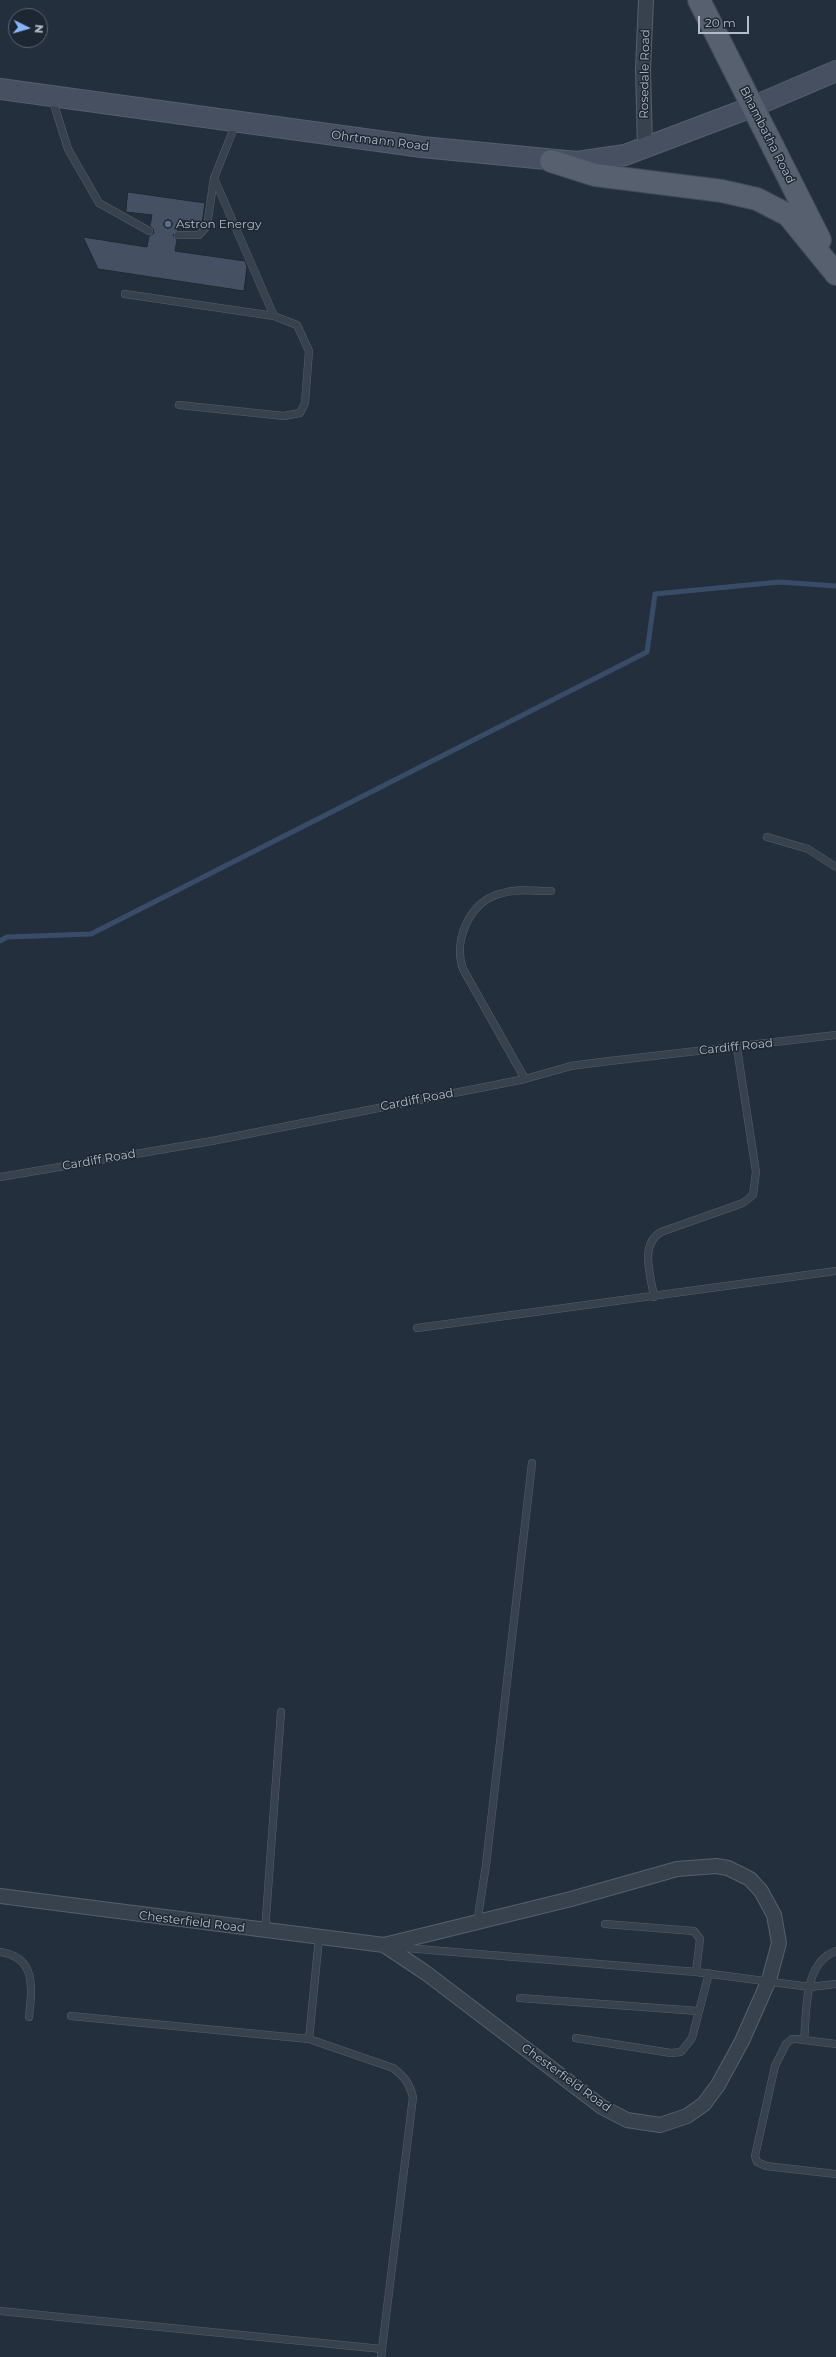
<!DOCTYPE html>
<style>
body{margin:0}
#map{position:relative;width:836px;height:2357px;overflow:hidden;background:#242f3e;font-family:Montserrat,sans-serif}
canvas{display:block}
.north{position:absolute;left:8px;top:8px;width:40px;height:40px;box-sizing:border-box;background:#1d2633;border:1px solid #59626f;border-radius:50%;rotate:95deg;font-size:11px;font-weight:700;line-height:16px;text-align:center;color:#b4bcc9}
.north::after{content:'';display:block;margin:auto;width:14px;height:18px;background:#8ab4f8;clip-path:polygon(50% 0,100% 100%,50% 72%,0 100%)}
.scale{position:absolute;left:698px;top:16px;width:51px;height:18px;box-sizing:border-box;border:2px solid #b4bcc9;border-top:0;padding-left:5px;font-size:12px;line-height:14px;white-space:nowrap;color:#b4bcc9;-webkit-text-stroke:3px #1d2633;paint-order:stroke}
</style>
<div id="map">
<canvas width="836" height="2357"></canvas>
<div class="north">N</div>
<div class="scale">20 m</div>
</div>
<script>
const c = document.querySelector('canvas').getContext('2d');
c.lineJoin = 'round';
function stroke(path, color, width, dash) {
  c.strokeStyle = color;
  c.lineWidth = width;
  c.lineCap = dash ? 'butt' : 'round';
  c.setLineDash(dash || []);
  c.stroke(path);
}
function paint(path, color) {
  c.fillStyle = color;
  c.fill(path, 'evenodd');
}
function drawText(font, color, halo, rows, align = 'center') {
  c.font = font + ' Montserrat,sans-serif';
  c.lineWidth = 3;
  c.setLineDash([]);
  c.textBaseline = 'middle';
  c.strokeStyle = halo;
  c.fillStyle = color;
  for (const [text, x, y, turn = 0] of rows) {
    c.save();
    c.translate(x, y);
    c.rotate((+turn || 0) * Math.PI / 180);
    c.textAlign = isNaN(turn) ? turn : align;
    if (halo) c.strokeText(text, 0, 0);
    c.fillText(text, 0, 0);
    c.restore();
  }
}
const stream = new Path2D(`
 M0,941L7,937L91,934L647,652L655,594L779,582L836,586`);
const building = new Path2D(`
 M128,192L205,203L202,223L180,220L178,230L173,235L177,240L175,251L245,261L247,267L244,291L98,269L83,237L147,247L149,236L154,233L153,229L150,226L152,215L126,212Z`);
const lane = new Path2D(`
 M52,98L68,149L99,203L149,231
 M214,178L274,316
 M178,235H199L207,226L214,178L236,123
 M125,294L274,316L297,325L309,351L305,403L300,413L284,416L179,405
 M767,837L808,849L836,867
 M525,1079L463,969C453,941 469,903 499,894C516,888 534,891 551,891
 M0,1177L212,1141L525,1079L571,1066L601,1062L836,1035
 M654,1297C651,1276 639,1245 661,1232L743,1203L753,1195L756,1172L737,1048
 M417,1328L836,1271
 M477,1923L486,1865L532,1463
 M605,1924L694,1931L700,1939L696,1972
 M265,1931L281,1712
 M394,1947L696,1972L810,1987L836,1984
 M0,1952C37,1957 32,1989 29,2017
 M520,1998L698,2011
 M71,2016L309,2039L393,2068C405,2077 409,2083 413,2097L381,2357
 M576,2038L671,2053L681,2052L692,2038L709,1973
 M309,2039L319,1938
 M804,2040C807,2011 803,1963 836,1951
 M836,2044L796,2039H792L786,2044L775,2066L755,2156L757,2162L766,2166L836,2174
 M0,2311L382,2349`);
const street = new Path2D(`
 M645,148L643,69L646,0
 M0,1896L384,1945L571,1899L677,1869L716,1866L728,1868L750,1879L761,1891L774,1915L779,1943L769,1980L742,2041L718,2085L704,2104L687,2116L660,2125L627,2120L602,2107L426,1973L384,1945`);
const secondary = new Path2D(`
 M0,89L422,147L577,162L625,155L752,107L836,71`);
const primary = new Path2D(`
 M699,0L820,240
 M551,161L595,175L722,191L757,199L788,215L836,274`);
const markers = [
 [168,224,4,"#5c6f8a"]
];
const streetNames = [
 ["Rosedale Road",645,74,-89],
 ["Bhambatha Road",767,135,63],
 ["Ohrtmann Road",380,141,7],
 ["Cardiff Road",736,1047,-6],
 ["Cardiff Road",417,1100,-11],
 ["Cardiff Road",99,1160,-10],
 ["Chesterfield Road",192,1922,7],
 ["Chesterfield Road",566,2078,36]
];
const poiNames = [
 ["Astron Energy",176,224]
];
stroke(stream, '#394c67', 5);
paint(building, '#455162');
stroke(building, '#1f2835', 1);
stroke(lane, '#565f6c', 8);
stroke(street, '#565f6c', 16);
stroke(secondary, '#565f6c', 22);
stroke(primary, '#414a57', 24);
stroke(lane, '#38414e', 7);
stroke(street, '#38414e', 14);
stroke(secondary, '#465061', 20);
stroke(primary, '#56606e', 22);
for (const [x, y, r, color] of markers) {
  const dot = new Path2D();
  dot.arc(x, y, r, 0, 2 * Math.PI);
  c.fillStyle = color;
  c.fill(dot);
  stroke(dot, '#1d2633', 1.5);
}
drawText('12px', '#b4bcc9', '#1d2633', streetNames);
drawText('12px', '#b4bcc9', '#1d2633', poiNames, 'left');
</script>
